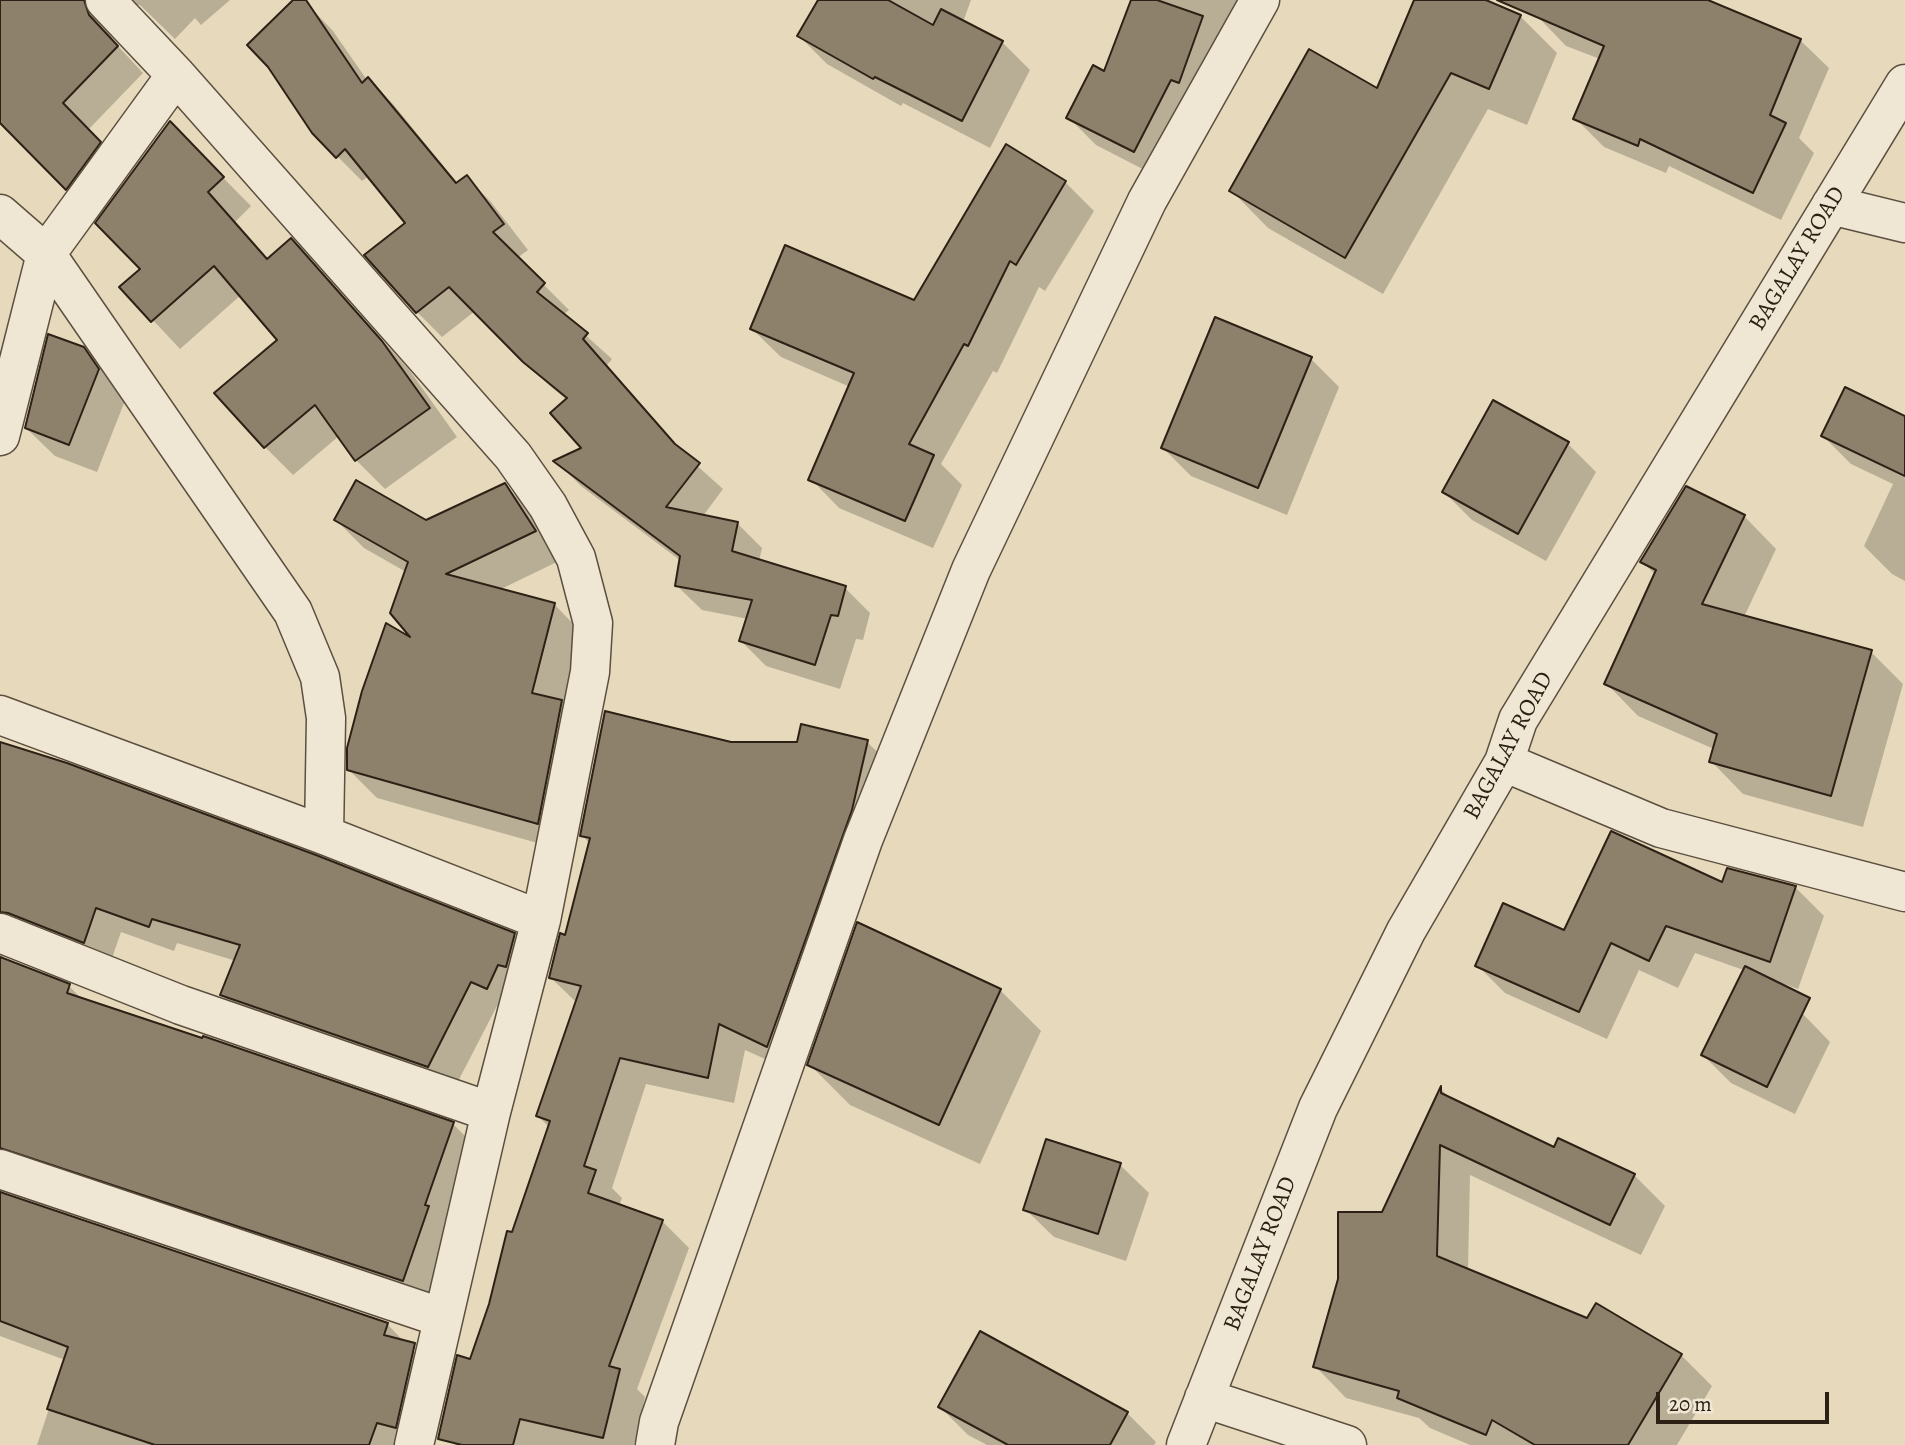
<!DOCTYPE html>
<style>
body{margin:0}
#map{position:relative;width:1905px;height:1445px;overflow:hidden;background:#e7dabc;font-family:Alegreya,serif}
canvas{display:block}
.scale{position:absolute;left:1656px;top:1392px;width:173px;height:32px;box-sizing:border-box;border:4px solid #2d2115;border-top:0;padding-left:9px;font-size:21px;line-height:24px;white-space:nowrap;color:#2d2115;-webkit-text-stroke:5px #efe7d3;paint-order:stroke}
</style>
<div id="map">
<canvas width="1905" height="1445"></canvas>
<div class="scale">20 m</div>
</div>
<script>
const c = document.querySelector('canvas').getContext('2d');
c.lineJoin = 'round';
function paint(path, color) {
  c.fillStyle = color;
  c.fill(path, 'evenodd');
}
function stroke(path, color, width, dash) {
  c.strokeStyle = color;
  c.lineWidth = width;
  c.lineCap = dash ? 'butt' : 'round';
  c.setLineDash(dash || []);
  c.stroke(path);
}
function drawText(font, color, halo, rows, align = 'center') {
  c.font = font + ' Alegreya,serif';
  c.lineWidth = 6;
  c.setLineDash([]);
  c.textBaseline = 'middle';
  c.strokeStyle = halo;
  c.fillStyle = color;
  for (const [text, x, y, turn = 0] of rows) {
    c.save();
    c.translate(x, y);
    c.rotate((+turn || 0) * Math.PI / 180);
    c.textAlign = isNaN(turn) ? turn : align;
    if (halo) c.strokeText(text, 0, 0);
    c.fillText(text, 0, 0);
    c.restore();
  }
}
const shadow = new Path2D(`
 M0,0H230L201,25L195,18L175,39L140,5L126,4L109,21V33L115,43L143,73L88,130L125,169L92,214L0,121Z
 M820,0H971L963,22L1002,42L1030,70L990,148L903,103L901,106L827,64L799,36Z
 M1132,0H1237L1162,179L1096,145L1068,117L1105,73Z
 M1416,0H1481L1520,16L1557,53L1527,125L1488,109L1383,294L1268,228L1231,190L1378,90Z
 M1545,0H1703L1800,40L1829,68L1799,138L1814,153L1781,220L1669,166L1666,173L1604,147L1576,119L1600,59L1566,46L1538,17Z
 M308,5L333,31L367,80L368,79L393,104L458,184L466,177L491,202L528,250L517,258L569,310L563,315L612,359L607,365L683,453L723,489L703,516L737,523L762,548L759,561L845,588L870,613L863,640L856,639L840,689L766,666L741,641L748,619L702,610L676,585L681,561L581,486L556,461L584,448L567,400L550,386L475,311L442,337L417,312L407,223L369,176L362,181L337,156Z
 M170,124L251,206L235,222L269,260L291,241L319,269L410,371L457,437L385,489L356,460L339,436L293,475L265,447L279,340L241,295L180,349L122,287L142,269Z
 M1006,146L1065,182L1094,211L1045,291L1039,287L997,373L993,371L941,464L962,485L933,548L839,508L811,479L850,387L781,357L752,329L914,303Z
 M83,349L112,378L126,398L97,472L55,456L26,428Z
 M1311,359L1339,387L1287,515L1191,476L1163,448Z
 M1905,418V581L1892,574L1864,546L1893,484L1851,464L1823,436Z
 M1568,444L1596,472L1546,561L1472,520L1444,492Z
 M505,485L533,513L563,559L499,590L554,604L582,633L566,851L377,798L349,770L417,643L406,572L364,548L336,520L426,522Z
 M1744,516L1776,549L1744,617L1871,652L1903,684L1863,827L1743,794L1711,761L1714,749L1638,716L1606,683L1656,575L1642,562Z
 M867,742L894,768L794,1072L745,1050L734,1103L646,1084L612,1188L622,1198L619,1206L662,1221L689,1248L637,1389L645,1397L634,1445H455L481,1334L550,1128L538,1116L577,1003L550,977L566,938L590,844L582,835L731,744Z
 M0,744L514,935L539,960L513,1013L497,1006L453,1091L247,1020L222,995L236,961L177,943L174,951L121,932L109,967L4,951L3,960L69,986L83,1000L453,1124L478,1149L428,1305L4,1188L3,1195L387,1324L429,1367L402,1445H37L65,1360L0,1336Z
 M1728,870L1796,888L1824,916L1798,989L1695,953L1678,988L1639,970L1607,1039L1505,993L1477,965L1565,933L1723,884Z
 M1000,990L1041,1031L980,1164L850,1105L809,1064Z
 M1802,1013L1830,1042L1795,1114L1731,1083L1703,1055Z
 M1441,1089L1453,1101L1555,1150L1634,1175L1665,1206L1641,1255L1470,1175L1468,1271L1588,1320L1681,1355L1712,1386L1677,1445H1470L1430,1428L1419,1418L1346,1398L1315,1366L1383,1214Z
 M1120,1165L1149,1193L1126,1261L1054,1237L1025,1209Z
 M981,1333L1127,1413L1156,1442L1154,1445H987L968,1435L940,1407Z`);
const building = new Path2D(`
 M0,0H84L89,15L118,46L63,103L101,142L66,190L0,123Z
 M293,0H306L362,83L368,77L456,183L467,175L504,224L493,232L545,283L537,292L588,333L583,339L675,444L700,463L666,507L738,522L732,551L846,586L838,616L831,615L815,665L739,641L752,600L675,586L680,556L553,461L581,448L550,413L567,398L523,362L449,287L416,313L364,255L405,223L345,149L336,158L312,133L268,67L247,45Z
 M818,0H888L933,25L941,9L1003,41L962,121L875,77L873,79L797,36Z
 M1131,0H1157L1203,16L1179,83L1171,80L1134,152L1066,118L1093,65L1104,71Z
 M1414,0H1486L1521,15L1489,89L1451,73L1345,258L1229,191L1309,49L1377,88Z
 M1497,0H1708L1801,39L1770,115L1786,123L1753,193L1640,139L1638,146L1573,119L1604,46Z
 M170,121L224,177L208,192L267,259L291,238L382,341L430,408L355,461L315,405L264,448L214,393L277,340L214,266L151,322L119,287L140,269L95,223Z
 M1006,144L1066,181L1016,265L1010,261L968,346L964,344L909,444L934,455L905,521L808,480L854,373L750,329L785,245L914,300Z
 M1215,317L1312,357L1258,488L1161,448Z
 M48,334L84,347L99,369L69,445L25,428Z
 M1845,387L1905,416V476L1821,436Z
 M1493,400L1569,442L1518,534L1442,492Z
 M356,480L426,520L505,483L536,531L446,574L555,603L532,693L562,700L538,824L347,770V748L362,691L386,623L410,637L390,613L408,562L334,520Z
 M1686,486L1745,515L1702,604L1872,650L1831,796L1709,762L1717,734L1604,684L1656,570L1640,562Z
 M605,711L731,742H797L801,724L868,740L852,810L767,1047L719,1024L708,1078L620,1058L584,1166L596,1170L588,1193L663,1220L609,1366L620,1369L603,1438L520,1419L513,1445H462L438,1439L457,1355L470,1359L489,1304L507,1231L512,1232L550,1121L536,1116L581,986L549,978L560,933L565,935L590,838L580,836Z
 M0,742L67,763L316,855L515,933L506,967L498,965L487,989L471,982L428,1067L220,995L240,945L152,919L149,927L96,908L84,943L8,913L0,912Z
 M1611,831L1722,882L1727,868L1796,886L1770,962L1666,926L1649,961L1611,943L1579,1012L1475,966L1503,903L1564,930Z
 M857,922L1001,989L939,1125L807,1065Z
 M0,957L70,984L67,993L202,1038L203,1036L454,1122L425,1205L429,1206L403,1281L0,1148Z
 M1745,966L1810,998L1767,1087L1701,1055Z
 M1441,1086V1093L1554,1147L1558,1138L1635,1174L1610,1225L1440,1145L1437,1256L1587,1318L1596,1303L1682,1354L1628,1445H1535L1492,1420L1486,1435L1397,1398L1399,1391L1313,1367L1338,1279V1212H1382Z
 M1046,1139L1121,1163L1098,1234L1023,1210Z
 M0,1192L388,1323L384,1335L415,1343L396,1428L377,1423L369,1445H155L47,1409L68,1347L0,1321Z
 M980,1331L1128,1412L1110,1445H1008L938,1407Z`);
const minor = new Path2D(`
 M105,0L176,75L513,456L548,506L576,558L593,623L590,672L541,920L491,1112L414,1445
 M1831,205L1905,223
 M0,214L46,254L293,612L320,677L326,718L324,835
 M0,436L46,254L176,75
 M0,715L324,835L541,920
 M1504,762L1661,828L1905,892
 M0,933L181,1005L491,1112
 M0,1169L443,1318
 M1204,1398L1347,1445
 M655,1445L659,1422L863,840L971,570L1147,201L1260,0
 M1186,1445L1318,1108L1406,931L1504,762L1518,720L1905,84`);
const streetNames = [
 ["BAGALAY ROAD",1798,259,-59],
 ["BAGALAY ROAD",1509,746,-62],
 ["BAGALAY ROAD",1261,1254,-69]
];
paint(shadow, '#0003');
paint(building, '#8e816c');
stroke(building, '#2d2115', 2);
stroke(minor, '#5c4f3f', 41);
stroke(minor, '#efe7d3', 38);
drawText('24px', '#2d2115', '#efe7d3', streetNames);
</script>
